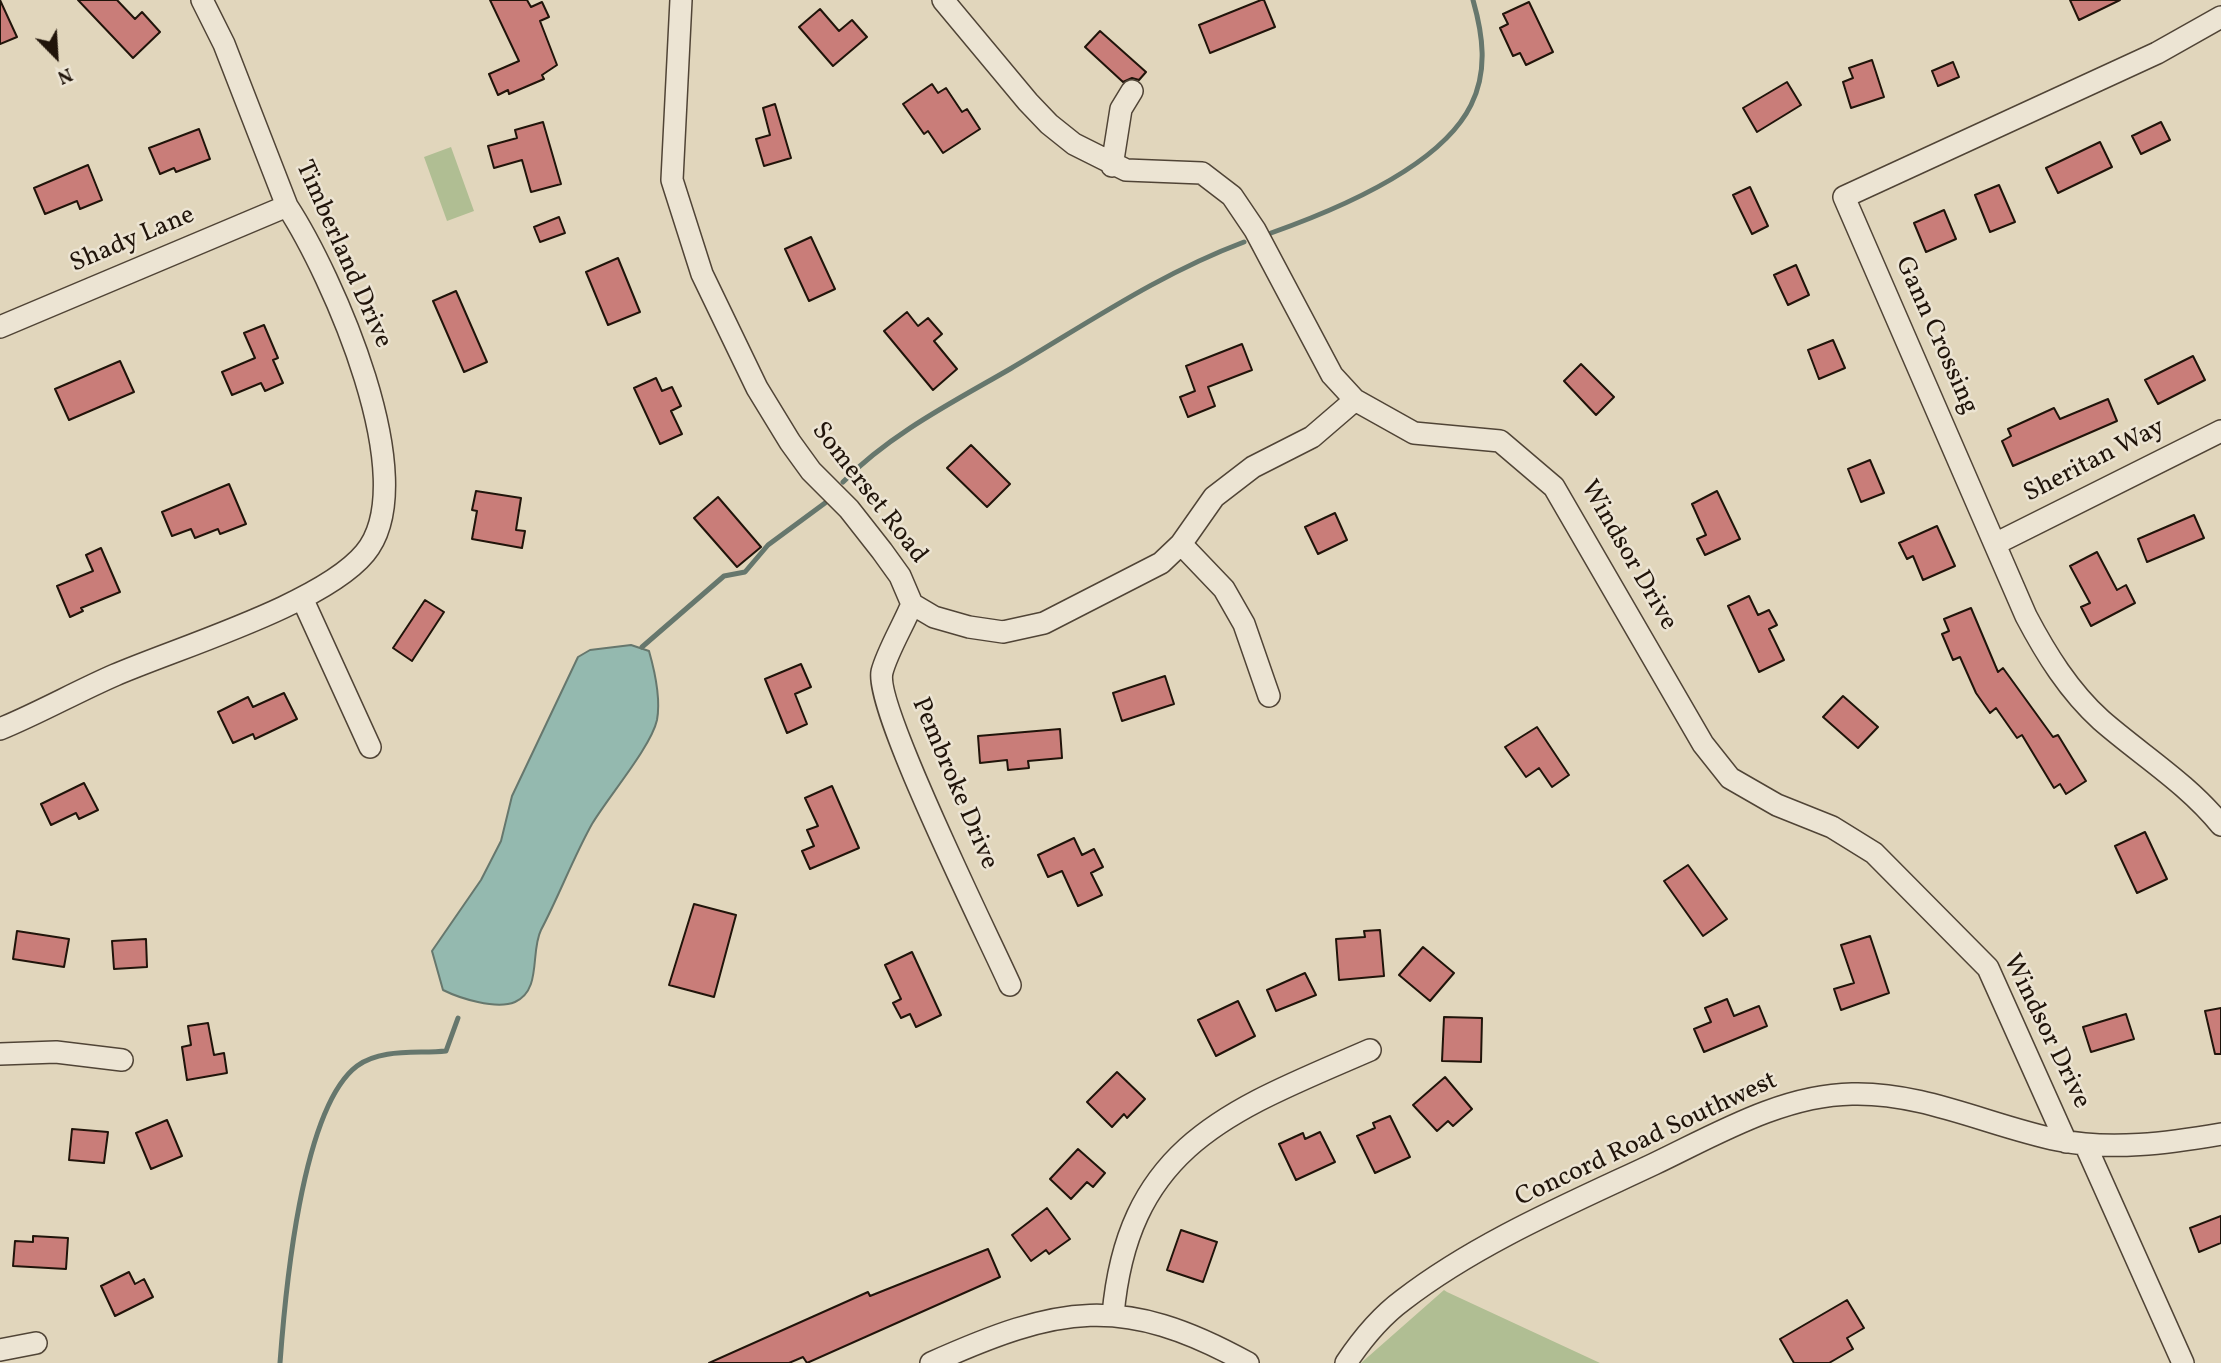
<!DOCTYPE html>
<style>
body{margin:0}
#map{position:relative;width:2221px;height:1363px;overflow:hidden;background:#e1d6bc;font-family:Vollkorn,serif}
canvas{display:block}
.north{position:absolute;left:21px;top:21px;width:70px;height:70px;-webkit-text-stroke:5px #ece4d3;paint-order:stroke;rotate:156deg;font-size:19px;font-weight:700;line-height:28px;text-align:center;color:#20140a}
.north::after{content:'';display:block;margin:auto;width:24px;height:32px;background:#20140a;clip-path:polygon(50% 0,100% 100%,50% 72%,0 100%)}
</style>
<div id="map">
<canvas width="2221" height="1363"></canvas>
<div class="north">N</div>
</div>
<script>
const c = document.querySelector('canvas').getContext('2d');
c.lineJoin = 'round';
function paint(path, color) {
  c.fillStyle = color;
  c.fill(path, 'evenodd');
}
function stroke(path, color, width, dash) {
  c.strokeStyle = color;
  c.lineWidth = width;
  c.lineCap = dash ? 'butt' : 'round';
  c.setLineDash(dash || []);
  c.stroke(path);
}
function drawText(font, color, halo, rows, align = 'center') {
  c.font = font + ' Vollkorn,serif';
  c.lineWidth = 5;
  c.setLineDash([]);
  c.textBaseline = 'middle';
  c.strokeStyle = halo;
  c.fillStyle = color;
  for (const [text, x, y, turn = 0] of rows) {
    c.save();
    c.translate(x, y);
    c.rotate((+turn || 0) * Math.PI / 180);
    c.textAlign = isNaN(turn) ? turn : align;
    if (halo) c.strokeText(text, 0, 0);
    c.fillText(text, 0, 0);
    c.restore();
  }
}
const green = new Path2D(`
 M451,147L474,211L447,221L424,157Z
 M1444,1290L1447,1292L1600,1363H1361Z`);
const water = new Path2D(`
 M631,645L649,651C655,672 661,698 657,720C651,747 608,797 592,824C573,858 559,896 541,930C530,952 542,990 515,1002C496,1010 459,998 443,990L432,951L481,880L501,841L512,796L578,657L590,650Z`);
const stream = new Path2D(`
 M1271,233C1333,211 1440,168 1471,105C1488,71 1483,35 1473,0
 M843,482C890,434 953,402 1010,369C1088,323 1159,274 1244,242
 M642,647L724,576L745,572L768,545L825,503
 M280,1363C285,1295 301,1108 357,1066C382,1048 417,1054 446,1051L458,1018`);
const building = new Path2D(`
 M0,0L17,37L0,44Z
 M78,0H117L135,19L142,12L160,32L133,58Z
 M490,0H527L531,7L542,2L549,17L540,21L557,65L542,75L544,79L509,94L508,90L498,95L489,74L519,61Z
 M1261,0H1264L1275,27L1210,53L1199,25Z
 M2070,0H2120L2079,20Z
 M1529,2L1553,52L1526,65L1520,53L1513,56L1500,28L1508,24L1503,14Z
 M820,9L839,31L852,20L867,37L833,66L799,27Z
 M1100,31L1146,72L1139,80L1132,78L1123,82L1085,47Z
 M1872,60L1884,97L1851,108L1843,82L1853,78L1849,68Z
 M1953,62L1959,77L1938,86L1932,71Z
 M1787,82L1801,105L1757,132L1743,108Z
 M932,84L938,93L946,88L962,112L967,109L980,129L943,153L928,131L924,134L903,104Z
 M775,104L791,158L764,166L756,139L770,135L763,108Z
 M543,122L561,184L531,192L522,160L494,168L488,146L517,138L515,130Z
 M2161,122L2170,140L2141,154L2132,136Z
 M199,129L210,159L176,172L174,168L160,174L149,148Z
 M2100,142L2112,167L2058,193L2046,168Z
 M88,165L102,200L80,209L77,201L45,214L34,188Z
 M1999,185L2015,222L1990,232L1975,195Z
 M1750,187L1768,226L1752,234L1733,195Z
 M1944,210L1956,239L1926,252L1914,223Z
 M559,217L565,233L540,242L534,227Z
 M811,237L835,289L809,301L785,249Z
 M618,258L640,312L608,325L586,272Z
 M1796,265L1809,295L1788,305L1774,275Z
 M456,291L487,362L464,372L433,301Z
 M907,312L918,326L928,318L942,334L934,341L957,369L933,390L884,331Z
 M264,325L278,358L273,360L283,383L265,391L261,383L232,395L222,372L255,358L244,333Z
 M1833,340L1845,368L1819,379L1808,350Z
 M1242,344L1252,370L1208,387L1215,406L1188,417L1180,397L1195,391L1186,366Z
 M2193,356L2205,380L2158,404L2145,380Z
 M120,361L134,392L69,420L55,389Z
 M1581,364L1614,397L1596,415L1564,381Z
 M656,378L662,391L672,387L681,406L671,411L682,434L660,444L634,388Z
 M2108,399L2117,421L2013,466L2002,441L2011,436L2008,429L2054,408L2060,419Z
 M971,445L1010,484L987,507L947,468Z
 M1870,460L1884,493L1861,502L1848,469Z
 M229,484L246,524L220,534L218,529L195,538L191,529L172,536L162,512Z
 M476,491L521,498L516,530L525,531L522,548L472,539L477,511L472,510Z
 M1717,491L1740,539L1705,555L1697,539L1706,535L1692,504Z
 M718,497L761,547L737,567L694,518Z
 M1335,513L1347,540L1318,554L1305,527Z
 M2194,515L2204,538L2147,562L2138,539Z
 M1937,526L1955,566L1923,580L1913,556L1907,559L1899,543Z
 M101,548L120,592L81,608L83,611L70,617L57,586L93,571L86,555Z
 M2097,552L2117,590L2126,585L2135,603L2091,626L2081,607L2090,603L2070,566Z
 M1749,596L1758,615L1769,610L1777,625L1769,629L1784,660L1759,672L1728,606Z
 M425,600L444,612L412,661L393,648Z
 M1971,608L1998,672L2003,668L2053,737L2058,735L2086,781L2066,794L2060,784L2054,788L2022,735L2017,738L1996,708L1990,713L1976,693L1960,657L1953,660L1942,634L1949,631L1944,619Z
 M801,664L811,687L795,694L807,724L787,733L765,679Z
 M1165,676L1174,704L1122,721L1113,693Z
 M284,693L297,719L255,739L253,734L233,743L218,712L248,697L253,707Z
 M1843,696L1878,727L1858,748L1823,717Z
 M1537,727L1569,775L1552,787L1539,768L1526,777L1505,747Z
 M1060,729L1062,758L1028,761L1029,768L1008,770L1007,760L980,763L978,736Z
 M84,783L98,810L79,819L76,813L51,825L41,804Z
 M832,786L859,848L810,869L802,851L814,846L807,830L818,826L805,798Z
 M2145,832L2167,879L2137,893L2115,846Z
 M1074,838L1082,855L1094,849L1103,867L1091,873L1102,895L1078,906L1062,871L1048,877L1038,855Z
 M1688,865L1727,919L1703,936L1664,881Z
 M694,904L736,915L714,997L669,985Z
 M1380,930L1384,976L1339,980L1336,939L1365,937L1364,931Z
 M17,931L69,939L64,967L13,959Z
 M1870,936L1889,993L1841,1010L1834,989L1854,983L1841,945Z
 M146,939L147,967L114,969L112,941Z
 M1423,947L1454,973L1430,1001L1399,975Z
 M912,952L941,1015L916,1027L910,1014L901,1018L893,1003L901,999L885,965Z
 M1305,973L1316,995L1276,1011L1267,990Z
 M1727,999L1734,1016L1759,1006L1767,1026L1704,1052L1694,1029L1711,1022L1705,1008Z
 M1238,1001L1255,1036L1216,1056L1198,1020Z
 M2221,1008V1054H2215L2205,1011Z
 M2126,1014L2134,1039L2091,1052L2083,1027Z
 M1444,1017L1482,1018L1481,1062L1442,1061Z
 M208,1023L214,1055L224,1053L227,1073L187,1080L182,1047L191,1045L188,1026Z
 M1117,1072L1145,1099L1127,1118L1124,1114L1112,1127L1087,1102Z
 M1445,1077L1472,1109L1453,1126L1448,1121L1437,1131L1413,1105Z
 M1390,1116L1410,1157L1375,1173L1357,1136L1375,1128L1373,1123Z
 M167,1120L182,1156L151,1169L136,1133Z
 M72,1129L108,1132L104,1163L69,1160Z
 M1320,1132L1335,1162L1296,1180L1279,1144L1303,1133L1305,1139Z
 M1078,1149L1105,1173L1093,1187L1087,1182L1071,1199L1050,1179Z
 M1047,1208L1070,1239L1049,1254L1046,1250L1031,1261L1012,1235Z
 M2221,1216V1243L2199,1252L2190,1228Z
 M1181,1230L1217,1242L1203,1282L1167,1270Z
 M33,1236L68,1238L66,1269L13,1266L15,1241L33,1242Z
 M988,1249L1000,1277L807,1363L803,1357L789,1363H709L868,1292L870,1296Z
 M129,1272L135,1284L144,1279L153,1297L115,1316L101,1286Z
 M1847,1300L1864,1328L1847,1338L1853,1349L1829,1363H1794L1780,1339Z`);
const minor = new Path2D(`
 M681,0L672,180L702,274L757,388L790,442L811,471L849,509L882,551L900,576L912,604L934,617L969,627L1003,632L1044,623L1161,563L1181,544L1214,497L1253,467L1312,437L1355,400
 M943,0L1028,102L1049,124L1074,144L1126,170L1202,173L1232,196L1255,230L1332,375L1355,400L1414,433L1500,441L1554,487L1703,744L1730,778L1777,805L1832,827L1874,853L1988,968L2066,1142
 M2221,17L2157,53L1844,197L2026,616C2046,654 2069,691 2101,720C2141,755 2187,783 2221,825
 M1112,166L1121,109L1132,91
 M0,327L287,206
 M1181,544L1224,589L1244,624L1269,696
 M1995,544L2221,431
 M302,598L370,747
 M912,604C904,624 887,652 882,672C874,707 989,938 1010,985
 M0,729C39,713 76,692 115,675C180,647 323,604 365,553C425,481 331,273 287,206L224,44L202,0
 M0,1054L56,1052L122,1060
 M2085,1144L2183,1363
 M1113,1315C1128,1144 1232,1110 1370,1050
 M0,1350L36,1343
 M931,1363C1059,1306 1121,1293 1248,1363
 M1346,1363C1362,1339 1380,1317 1403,1300C1477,1243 1569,1204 1654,1164C1715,1135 1782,1095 1852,1094C1923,1092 1990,1126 2058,1140C2110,1151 2169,1143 2221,1134`);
const streetNames = [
 ["Shady Lane",133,241,-23],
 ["Timberland Drive",342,255,66],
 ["Gann Crossing",1935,336,66],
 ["Sheritan Way",2095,462,-27],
 ["Somerset Road",868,494,52],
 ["Windsor Drive",1627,556,60],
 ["Pembroke Drive",953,784,67],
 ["Windsor Drive",2045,1032,64],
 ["Concord Road Southwest",1647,1141,-25]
];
paint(green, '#b0be93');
paint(water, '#94b9af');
stroke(water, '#66776d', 2);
stroke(stream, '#66776d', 5);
paint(building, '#c97d79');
stroke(building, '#20140a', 2);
stroke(minor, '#504436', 24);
stroke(minor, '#ece4d3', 21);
drawText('26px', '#20140a', '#ece4d3', streetNames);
</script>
